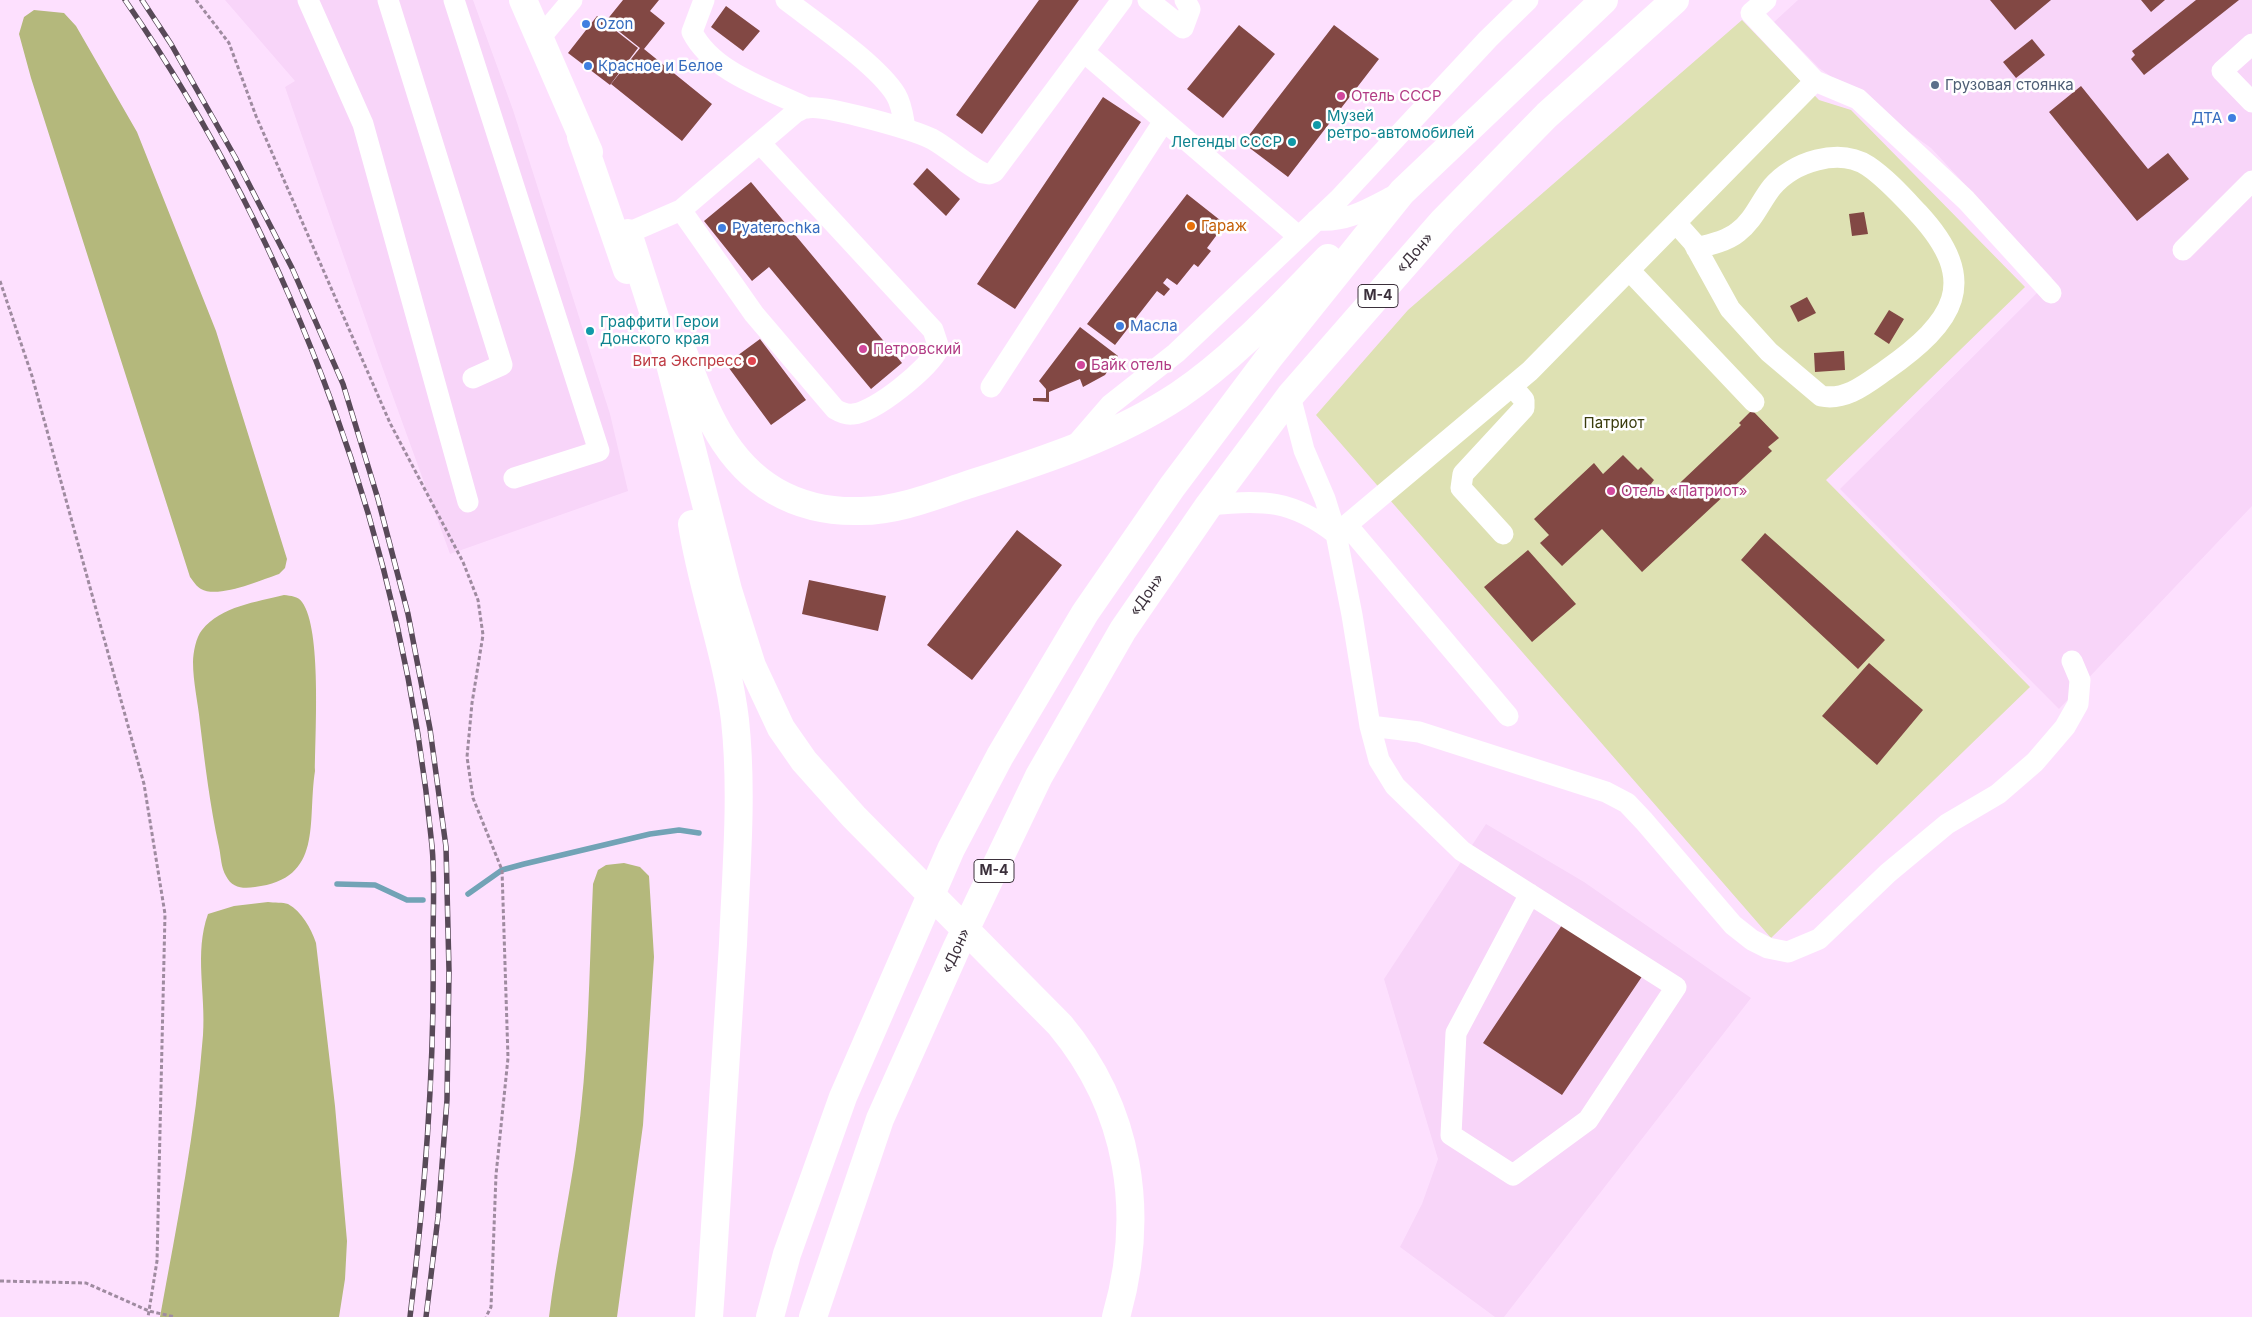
<!DOCTYPE html>
<meta charset="utf-8">
<style>
body{margin:0}
canvas{display:block;background:#fde0fe}
</style>
<canvas width="2252" height="1317"></canvas>
<script>
const c = document.querySelector('canvas').getContext('2d');
c.lineJoin = 'round';
function paint(path, color) {
  c.fillStyle = color;
  c.fill(path, 'evenodd');
}
function stroke(path, color, width, dash) {
  c.strokeStyle = color;
  c.lineWidth = width;
  c.lineCap = dash ? 'butt' : 'round';
  c.setLineDash(dash || []);
  c.stroke(path);
}
function drawText(font, color, halo, rows, align = 'center') {
  c.font = font + ' Inter,sans-serif';
  c.lineWidth = 5;
  c.setLineDash([]);
  c.textBaseline = 'middle';
  c.strokeStyle = halo;
  c.fillStyle = color;
  for (const [text, x, y, turn = 0] of rows) {
    c.save();
    c.translate(x, y);
    c.rotate((+turn || 0) * Math.PI / 180);
    c.textAlign = isNaN(turn) ? turn : align;
    if (halo) c.strokeText(text, 0, 0);
    c.fillText(text, 0, 0);
    c.restore();
  }
}
const built = new Path2D(`
 M225,0H473L513,110L610,414L628,491L450,554L379,358L285,87L295,81Z
 M1798,0H2252V506L2059,709L1840,489L2052,278L1931,148L1819,68L1774,22Z
 M1486,824L1584,882L1751,998L1504,1317H1495L1400,1247L1422,1204L1438,1159L1384,979Z`);
const green = new Path2D(`
 M1742,20L1819,100L1851,110L2025,287L1826,480L2030,687L1771,938L1316,415L1408,310Z`);
const forest = new Path2D(`
 M34,10L64,13L76,26L137,132L216,331L287,559L285,568L279,574C261,580 218,599 201,589C197,587 193,581 190,577L31,78L19,34L24,17Z
 M284,595C291,596 298,596 302,602C322,629 315,734 315,771C307,822 324,879 255,887C243,889 232,888 226,876C221,868 221,856 219,847C210,806 205,764 200,723C198,703 193,682 193,662C193,653 196,637 202,630C221,606 257,602 284,595Z
 M624,863L640,867L649,876L654,957L643,1125L617,1317H549C556,1260 568,1205 576,1149C589,1061 589,972 593,884L598,870L606,865Z
 M268,902C274,903 283,902 288,904C302,912 311,928 316,943L335,1106L347,1241L345,1279L339,1317H160C177,1224 196,1129 203,1035C206,994 194,953 208,914L234,906Z`);
const stream = new Path2D(`
 M337,884L375,885L407,900H423
 M468,894L502,870L524,864L650,834L679,830L699,833`);
const building = new Path2D(`
 M623,0H659L650,11L665,23L644,49L712,104L682,141L611,84L640,48L606,21Z
 M1039,0H1079L982,134L956,115Z
 M1990,0H2051L2015,30Z
 M2141,0H2165L2151,12Z
 M2196,0H2239L2144,75L2131,59L2135,55L2132,51Z
 M726,6L760,31L743,51L711,27Z
 M597,16L638,48L610,85L568,53Z
 M1239,25L1275,54L1223,118L1187,89Z
 M1334,25L1379,59L1288,177L1243,143Z
 M2032,39L2045,55L2016,78L2003,62Z
 M2081,86L2148,169L2168,153L2189,179L2137,221L2049,112Z
 M1103,97L1141,122L1015,309L977,284Z
 M927,168L960,199L946,216L913,184Z
 M751,182L902,363L871,389L769,267L752,281L704,221Z
 M1187,194L1225,224L1207,248L1211,251L1198,267L1194,264L1177,285L1167,278L1163,283L1170,289L1164,296L1157,291L1115,345L1087,324Z
 M1864,212L1868,234L1852,236L1849,214Z
 M1807,297L1816,313L1798,322L1790,306Z
 M1889,310L1904,319L1889,344L1874,334Z
 M1080,327L1118,356L1105,375L1083,387L1080,379L1049,392V402L1033,401V398H1046V389L1039,381Z
 M760,339L806,400L771,425L726,364Z
 M1844,351L1845,370L1815,372L1814,353Z
 M1752,410L1779,438L1768,447L1772,451L1642,572L1602,529L1562,566L1540,543L1549,535L1534,519L1594,463L1603,474L1623,455L1638,470L1641,467L1654,480L1651,484L1664,498L1741,425L1739,423Z
 M1017,530L1062,565L972,680L927,645Z
 M1765,533L1885,640L1858,669L1741,560Z
 M1528,550L1576,604L1532,642L1484,587Z
 M809,580L886,596L878,631L802,614Z
 M1869,663L1923,710L1877,765L1822,716Z
 M1564,922L1643,975L1562,1095L1483,1043Z`);
const path = new Path2D(`
 M196,0L229,43L256,116L390,423L463,562L478,600L483,635L472,703L467,757L473,798L502,870L508,1058L496,1175L491,1307L486,1317
 M0,281L32,376L144,784L165,914L157,1261L148,1317
 M0,1281L86,1283L149,1311L175,1317`);
const minor = new Path2D(`
 M308,0L363,124L468,502
 M388,0L502,365L473,378
 M454,0L599,451L514,478
 M704,0L692,32C713,73 768,89 807,108
 M786,0C816,23 878,65 896,95C902,105 903,117 905,128
 M1148,0L1183,28L1190,9L1185,0
 M1766,0L1751,13L1815,81L1858,99L1966,200L2051,293
 M540,38L572,0
 M2252,44L2222,71L2252,102
 M1084,52L1298,236
 M681,210L754,314L835,409C840,412 847,415 853,414C876,412 929,368 939,348L933,330L760,143
 M1316,220C1347,223 1370,208 1397,194
 M1676,223L1693,242L1730,309L1769,352L1821,396C1846,401 1866,384 1886,370C1954,322 1982,282 1918,213C1903,197 1886,178 1868,166C1839,147 1793,162 1772,187C1760,202 1754,220 1738,232C1727,241 1710,245 1696,248
 M628,233L681,210L796,112C799,111 803,108 807,108C824,104 914,130 932,139C950,149 965,164 983,173L989,174L994,172L1122,0
 M2183,250L2252,181
 M1629,270L1754,402
 M991,387L1164,121
 M1290,396L1304,450L1325,499L1336,534L1352,615L1370,726L1379,760L1395,786L1462,851L1676,987L1588,1120L1513,1175L1451,1135L1456,1033L1530,894
 M1072,449L1110,405L1176,353L1339,199L1488,39L1528,0
 M1209,505C1262,499 1293,500 1336,534
 M1347,525L1508,716
 M1336,534L1530,371L1815,81
 M1503,534L1461,488L1463,474L1524,408V400L1512,386
 M1370,726L1419,732L1606,792L1627,803L1644,821L1733,925L1752,940L1768,948L1788,952L1819,939L1888,873L1947,824L1998,794L2035,762L2065,727L2078,704L2080,680L2072,661`);
const major = new Path2D(`
 M523,0L589,152
 M581,137L627,270`);
const highway = new Path2D(`
 M628,233L670,364L728,590L752,666L781,728L804,761L854,817L1060,1025C1130,1109 1146,1213 1116,1317
 M682,349C703,404 722,460 775,491C801,506 832,512 861,511C897,511 934,496 967,485C1041,461 1114,438 1179,395C1235,357 1281,306 1328,258
 M692,524C702,590 727,653 735,720C743,794 736,870 733,944C726,1069 718,1193 709,1317
 M770,1317L787,1254L843,1097L951,849L1000,756L1085,613L1172,487L1268,359L1402,192L1604,0
 M813,1317L880,1119L957,947L1039,776L1123,630L1209,505L1290,396L1443,221L1547,115L1675,0`);
const rail = new Path2D(`
 M125,0C296,248 404,546 432,846C435,878 433,911 433,943C435,1069 425,1193 410,1317
 M142,0L171,44L235,157L292,268L343,384L378,499L408,614L430,729L446,847L449,971L447,1100L438,1217L426,1317`);
const markers = [
 [586,24,5,"#3f7fe0"],
 [588,66,5,"#3f7fe0"],
 [1935,85,5,"#5c6f8a"],
 [1341,96,5,"#d1479c"],
 [2232,118,5,"#3f7fe0"],
 [1317,125,5,"#0f9aa8"],
 [1292,142,5,"#0f9aa8"],
 [1191,226,5,"#e8710a"],
 [722,228,5,"#3f7fe0"],
 [1120,326,5,"#3f7fe0"],
 [590,331,5,"#0f9aa8"],
 [863,349,5,"#d1479c"],
 [752,361,5,"#e0444e"],
 [1081,365,5,"#d1479c"],
 [1611,491,5,"#d1479c"]
];
const shields = [
 [1378,296,40],
 [994,871,40]
];
const shieldNames = [
 ["М-4",1378,296],
 ["М-4",994,871]
];
const shopNames = [
 ["Ozon",596,24],
 ["Красное и Белое",598,66],
 ["ДТА",2222,118,"right"],
 ["Pyaterochka",732,228],
 ["Масла",1130,326]
];
const serviceNames = [
 ["Грузовая стоянка",1945,85]
];
const hotelNames = [
 ["Отель СССР",1351,96],
 ["Петровский",873,349],
 ["Байк отель",1091,365],
 ["Отель «Патриот»",1621,491]
];
const cultureNames = [
 ["Музей",1327,116],
 ["ретро-автомобилей",1327,133],
 ["Легенды СССР",1282,142,"right"],
 ["Граффити Герои",600,322],
 ["Донского края",600,339]
];
const foodNames = [
 ["Гараж",1201,226]
];
const streetNames = [
 ["«Дон»",1415,253,-49],
 ["«Дон»",1147,595,-55],
 ["«Дон»",956,951,-65]
];
const healthNames = [
 ["Вита Экспресс",742,361]
];
const parkNames = [
 ["Патриот",1614,423]
];
paint(built, '#f8d5f9');
paint(green, '#dee1b3');
paint(forest, '#b4b87c');
stroke(stream, '#72a3b6', 5.5);
paint(building, '#824844');
stroke(path, '#9f8ba0', 3, [4, 2.5]);
stroke(minor, '#fff', 21);
stroke(major, '#fff', 28);
stroke(highway, '#fff', 28);
stroke(rail, '#584a58', 5.5);
stroke(rail, '#fff', 4, [11]);
for (const [x, y, r, color] of markers) {
  const dot = new Path2D();
  dot.arc(x, y, r, 0, 2 * Math.PI);
  c.fillStyle = color;
  c.fill(dot);
  stroke(dot, '#fff', 2);
}
for (const [x, y, w] of shields) {
  const box = new Path2D();
  box.roundRect(x - w / 2, y - 11.5, w, 23, 4);
  c.fillStyle = '#fff';
  c.fill(box);
  stroke(box, '#3b303b', 1);
}
drawText('bold 14px', '#3b303b', null, shieldNames);
drawText('15px', '#366cbe', '#fff', shopNames, 'left');
drawText('15px', '#4e5e75', '#fff', serviceNames, 'left');
drawText('15px', '#b23c85', '#fff', hotelNames, 'left');
drawText('15px', '#0d838f', '#fff', cultureNames, 'left');
drawText('15px', '#c56008', '#fff', foodNames, 'left');
drawText('15px', '#3b303b', '#fff', streetNames);
drawText('15px', '#be3a42', '#fff', healthNames, 'right');
drawText('15px', '#3a3c0d', '#fff', parkNames);
</script>
